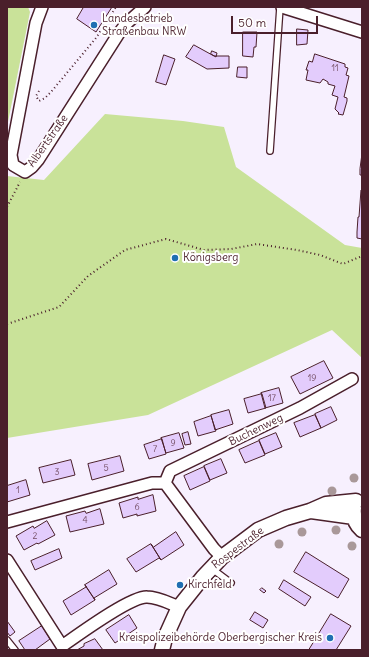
<!DOCTYPE html>
<meta charset="utf-8">
<style>
body{margin:0}
#map{position:relative;width:369px;height:657px;overflow:hidden;background:#f7f0fe;font-family:Delius,sans-serif}
canvas{display:block}
.frame{position:absolute;inset:0;border:8px solid #4a1f2b;pointer-events:none}
.scale{position:absolute;left:231px;top:16px;width:87px;height:18px;box-sizing:border-box;border:2px solid #4a1f2b;border-top:0;padding-left:5px;font-size:12px;line-height:14px;white-space:nowrap;color:#4a1f2b;-webkit-text-stroke:3px #fff;paint-order:stroke}
</style>
<div id="map">
<canvas width="369" height="657"></canvas>
<div class="frame"></div>
<div class="scale">50 m</div>
</div>
<script>
const c = document.querySelector('canvas').getContext('2d');
c.lineJoin = 'round';
function paint(path, color) {
  c.fillStyle = color;
  c.fill(path, 'evenodd');
}
function stroke(path, color, width, dash) {
  c.strokeStyle = color;
  c.lineWidth = width;
  c.lineCap = dash ? 'butt' : 'round';
  c.setLineDash(dash || []);
  c.stroke(path);
}
function drawText(font, color, halo, rows, align = 'center') {
  c.font = font + ' Delius,sans-serif';
  c.lineWidth = 4;
  c.setLineDash([]);
  c.textBaseline = 'middle';
  c.strokeStyle = halo;
  c.fillStyle = color;
  for (const [text, x, y, turn = 0] of rows) {
    c.save();
    c.translate(x, y);
    c.rotate((+turn || 0) * Math.PI / 180);
    c.textAlign = isNaN(turn) ? turn : align;
    if (halo) c.strokeText(text, 0, 0);
    c.fillText(text, 0, 0);
    c.restore();
  }
}
const green = new Path2D(`
 M7,7H28L30,12L7,127Z
 M105,114L183,121L224,127L236,167L345,245L362,248V358L332,330L148,415L7,438V176L44,180Z`);
const building = new Path2D(`
 M84,7H112L96,32L77,19Z
 M297,29L308,30L307,44L297,45Z
 M243,32H257L256,47H254L253,57L243,56Z
 M194,45L214,56H229V68L207,69L186,57Z
 M212,51L217,53L216,57L211,54Z
 M315,54L345,64V67L348,68L346,75L349,76L344,97L347,98V101L343,115L338,114L339,113L335,109L338,97L332,95L335,86L328,84V82L323,79L320,83L306,80L308,70H306L309,61L312,62Z
 M164,55L175,59L166,85L156,82Z
 M238,67H247V78L237,77Z
 M362,154V175H360V169Z
 M362,188V239L357,238V232L358,217H359L361,190L362,191Z
 M324,361L333,378L300,394L291,377Z
 M279,388L283,403L265,408L261,393Z
 M262,394L266,408L248,413L244,399Z
 M331,407L337,420L321,428L315,414Z
 M229,410L233,424L215,430L211,415Z
 M315,415L321,428L300,437L294,423Z
 M211,416L216,431L198,436L194,422Z
 M188,432L191,444L185,445L182,434Z
 M179,433L184,448L166,453L161,438Z
 M276,433L282,447L265,454L259,440Z
 M162,439L166,454L149,459L144,445Z
 M259,441L265,455L245,463L239,450Z
 M120,456L124,471L92,480L88,464Z
 M221,459L227,473L210,480L204,466Z
 M71,460L75,475L43,483L39,468Z
 M204,467L210,481L190,490L184,476Z
 M26,480L30,495L7,502V486Z
 M153,495L156,511L137,516V514L123,518L119,503L138,497V499Z
 M100,509L104,524L70,532L66,516L85,511L86,513Z
 M47,521L55,535L38,544L37,543L24,550L16,536L33,526L34,528Z
 M176,532L184,545L161,560L151,544L153,547Z
 M151,544L161,560L159,558L136,572L127,559Z
 M59,549L62,558L35,570L31,561Z
 M306,552L349,579L338,598L294,572Z
 M109,570L117,584L94,598L95,600L85,585Z
 M284,580L311,597L305,606L279,589Z
 M85,585L95,600L71,615L63,601L86,587Z
 M262,588L266,591L264,593L260,590Z
 M255,612L268,620L263,628L250,620Z
 M331,614L351,626L336,650H309Z
 M129,615L137,628L115,643L106,630Z
 M7,621L15,632L10,636L7,632Z
 M42,626L50,639L35,650H25L19,641Z
 M95,639L103,650H77L84,646V644Z`);
const path = new Path2D(`
 M39,91L36,96L39,101L45,98L51,92L96,38L116,7
 M7,207L20,182
 M7,324L59,307L88,276L125,250L166,239L204,250L231,249L257,244L297,250L320,255L343,264L362,256`);
const service = new Path2D(`
 M270,151L280,7
 M211,568L231,583
 M7,640L15,650`);
const minor = new Path2D(`
 M42,7L36,23L11,155L13,165L25,172L32,167L38,160L119,33L127,23L145,7
 M282,7L362,32
 M7,522L152,483H165
 M222,557L214,549L165,483L170,471L300,408L352,379
 M7,560L62,646C78,635 131,596 147,597C158,597 169,603 179,607`);
const tertiary = new Path2D(`
 M354,508C353,517 355,524 362,530
 M311,511L354,517
 M162,650L165,638L179,607L203,577L222,557L258,530L286,518L310,511L326,504L356,501`);
const trees = [
 [354,478],
 [332,491],
 [336,530],
 [302,532],
 [279,544],
 [352,546]
];
const markers = [
 [94,25,4,"#1f6fb2"],
 [175,258,4,"#1f6fb2"],
 [180,585,4,"#1f6fb2"],
 [330,638,4,"#1f6fb2"]
];
const numberNames = [
 ["11",335,68],
 ["19",312,378],
 ["17",272,398],
 ["9",173,443],
 ["7",155,449],
 ["5",106,468],
 ["3",57,472],
 ["1",18,490],
 ["6",137,507],
 ["4",85,520],
 ["2",35,536]
];
const poiNames = [
 ["Landesbetrieb",102,19],
 ["Straßenbau NRW",102,32],
 ["Königsberg",183,258],
 ["Kirchfeld",188,585],
 ["Kreispolizeibehörde Oberbergischer Kreis",322,638,"right"]
];
const streetNames = [
 ["Albertstraße",48,141,-55],
 ["Buchenweg",256,430,-26],
 ["Rospestraße",238,548,-37]
];
paint(green, '#c9e299');
paint(building, '#e3ccfc');
stroke(building, '#4a1f2b', 1);
stroke(service, '#4a1f2b', 8);
stroke(minor, '#4a1f2b', 14);
stroke(tertiary, '#4a1f2b', 17);
stroke(path, '#4a1f2b', 2, [1, 3]);
stroke(service, '#fff', 5.5);
stroke(minor, '#fff', 11);
stroke(tertiary, '#fff', 14);
c.fillStyle = '#a99899';
for (const [x, y] of trees) {
  c.beginPath();
  c.arc(x, y, 4.5, 0, 2 * Math.PI);
  c.fill();
}
for (const [x, y, r, color] of markers) {
  const dot = new Path2D();
  dot.arc(x, y, r, 0, 2 * Math.PI);
  c.fillStyle = color;
  c.fill(dot);
  stroke(dot, '#fff', 1.5);
}
drawText('9px', '#704a5f', null, numberNames);
drawText('11px', '#4a1f2b', '#fff', poiNames, 'left');
drawText('11px', '#4a1f2b', '#fff', streetNames);
</script>
